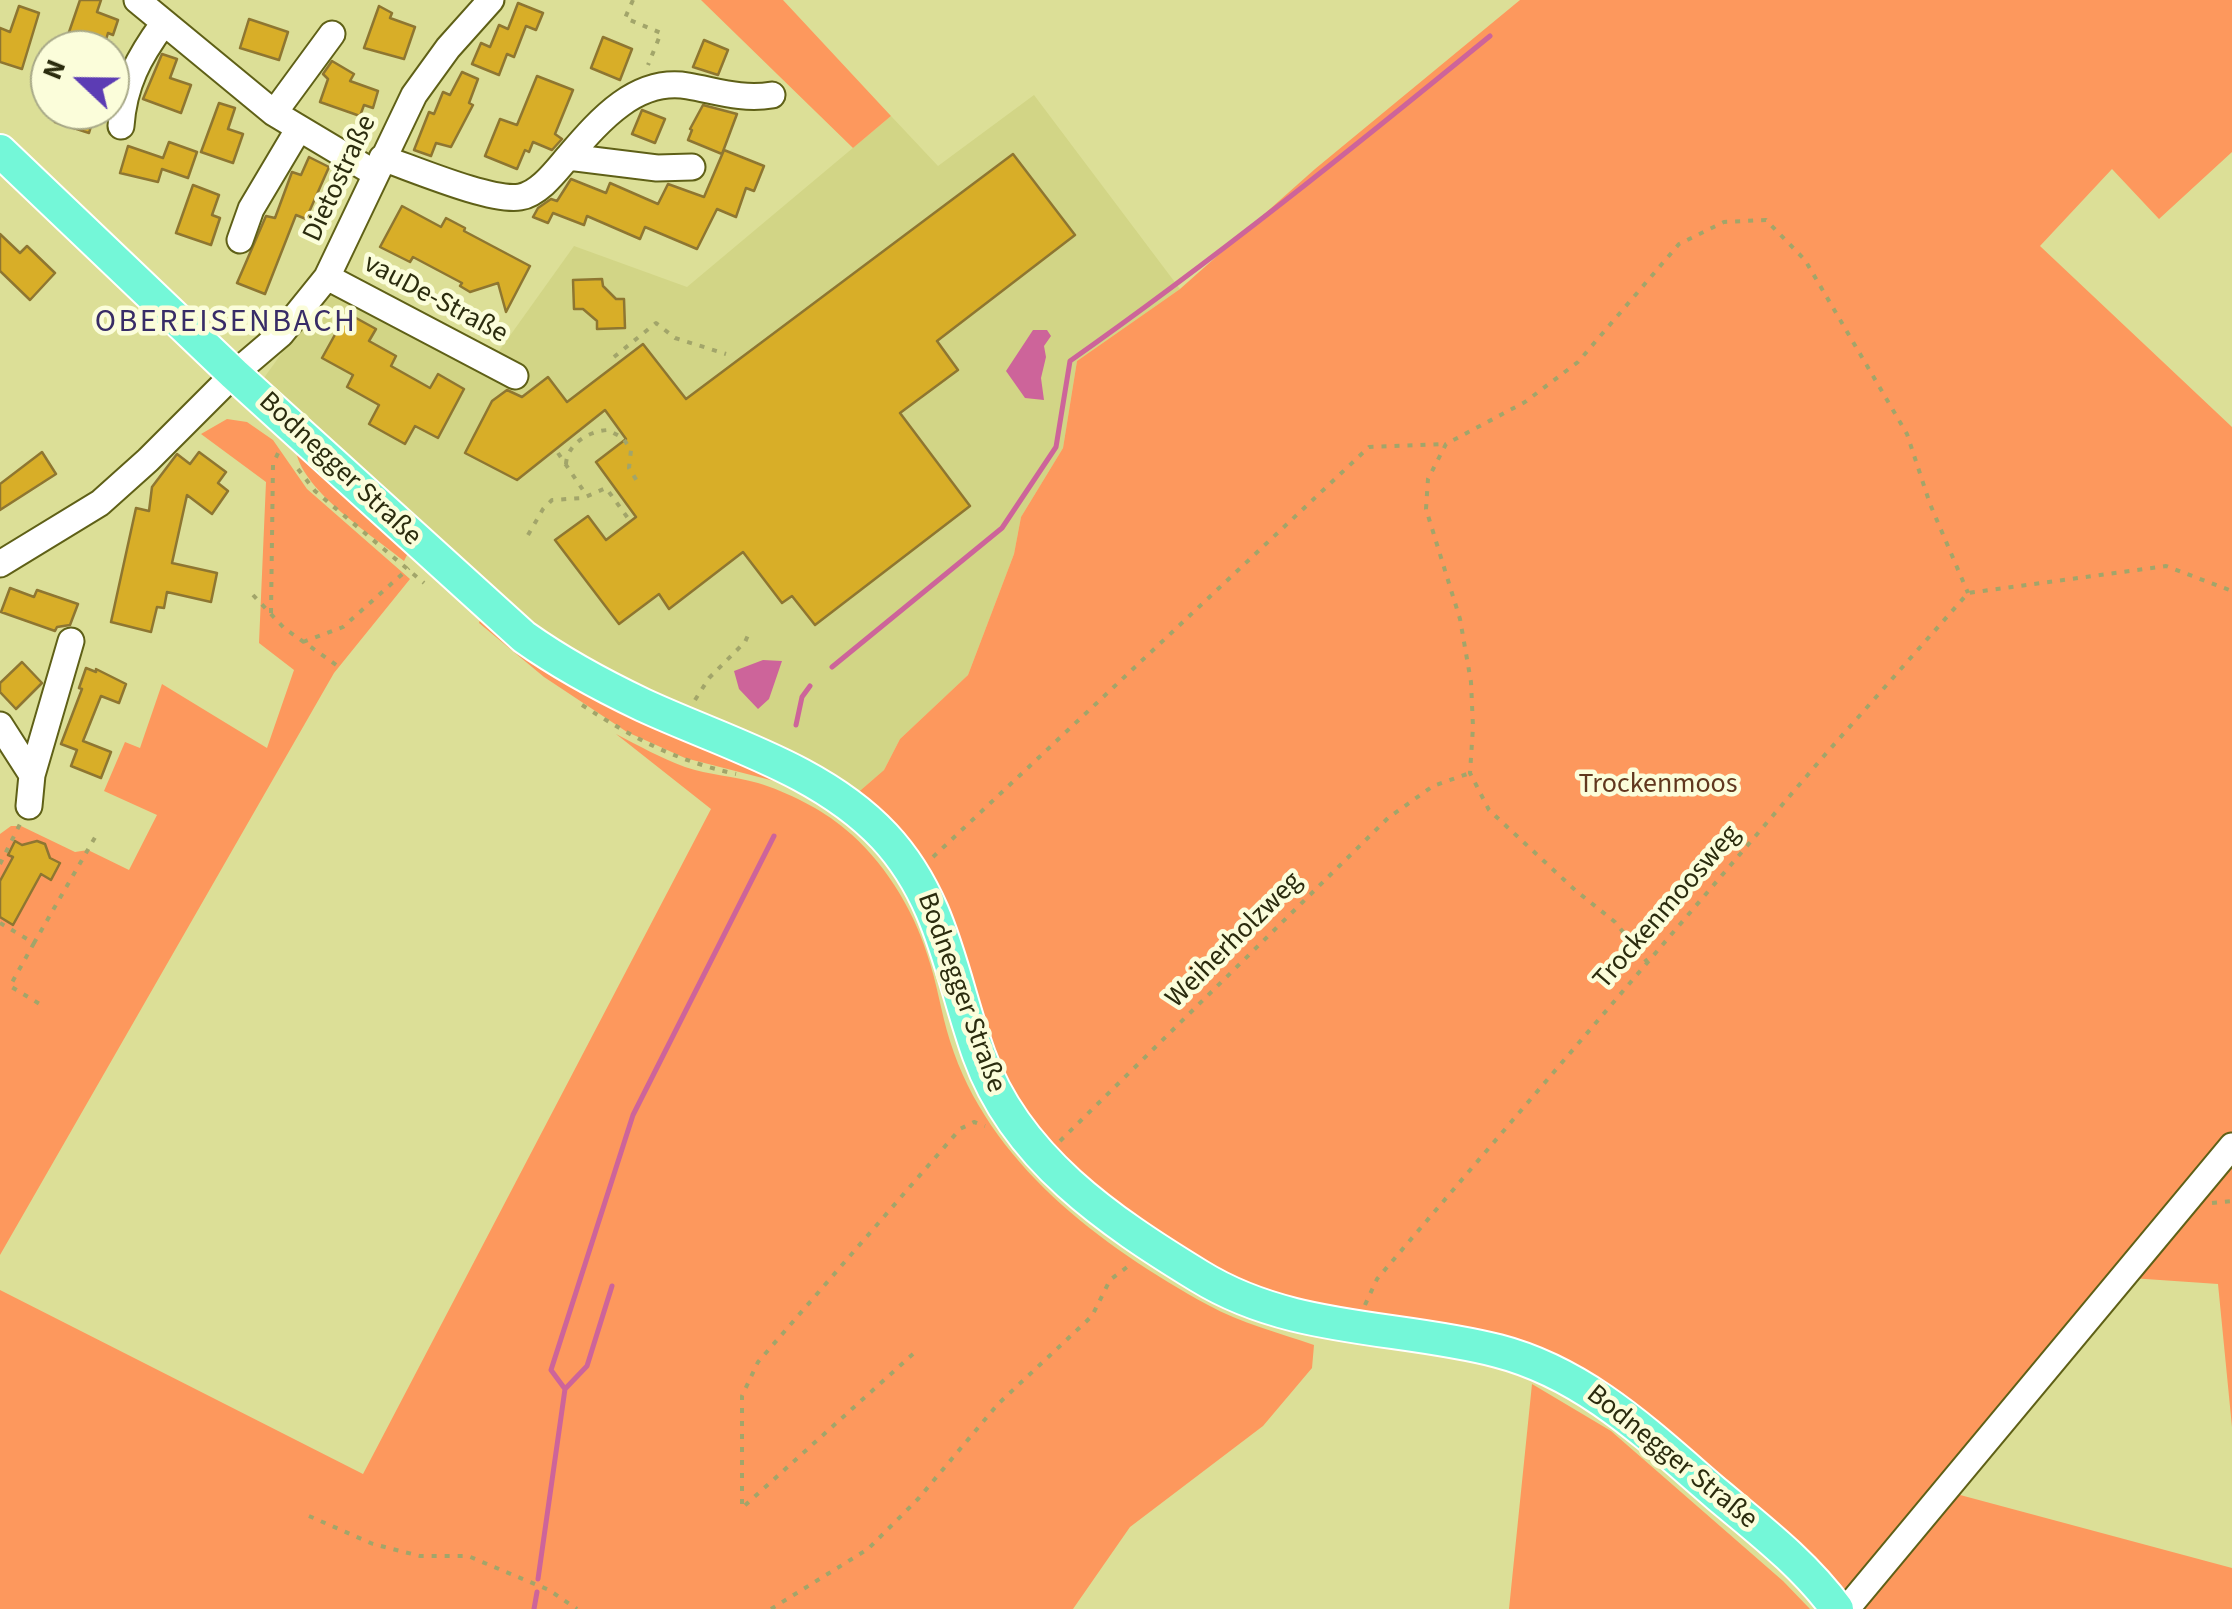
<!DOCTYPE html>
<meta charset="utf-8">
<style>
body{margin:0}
#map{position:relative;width:2232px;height:1609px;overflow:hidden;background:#dcdf97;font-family:"Source Sans 3",sans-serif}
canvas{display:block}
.north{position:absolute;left:30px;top:30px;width:100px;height:100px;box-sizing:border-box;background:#fbfdda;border:2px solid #a8a988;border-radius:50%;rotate:292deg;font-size:28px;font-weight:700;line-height:40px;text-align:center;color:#2b2c0e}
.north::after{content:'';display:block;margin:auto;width:35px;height:45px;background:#5c3cb4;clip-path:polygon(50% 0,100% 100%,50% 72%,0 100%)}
</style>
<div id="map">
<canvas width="2232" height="1609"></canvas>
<div class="north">N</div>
</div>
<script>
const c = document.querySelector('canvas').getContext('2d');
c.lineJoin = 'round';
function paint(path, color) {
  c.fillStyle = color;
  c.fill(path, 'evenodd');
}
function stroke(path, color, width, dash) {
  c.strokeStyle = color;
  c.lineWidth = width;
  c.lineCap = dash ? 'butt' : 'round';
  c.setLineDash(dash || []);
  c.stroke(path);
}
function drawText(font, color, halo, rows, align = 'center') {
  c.font = font + ' "Source Sans 3",sans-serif';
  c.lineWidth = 9;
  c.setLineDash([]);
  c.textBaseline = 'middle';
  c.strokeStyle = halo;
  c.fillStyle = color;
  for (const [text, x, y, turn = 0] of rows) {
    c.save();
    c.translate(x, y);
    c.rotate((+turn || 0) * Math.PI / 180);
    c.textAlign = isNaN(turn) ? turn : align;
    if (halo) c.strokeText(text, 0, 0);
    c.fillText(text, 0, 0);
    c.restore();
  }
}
const built = new Path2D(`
 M1034,95L1180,289L1077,361L1063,448L1021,517L1014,554L968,675L900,739L884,770L854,796L617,682L524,618L261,382L340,272L499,351L574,246L687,287L891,116L938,166Z`);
const green = new Path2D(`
 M701,0H783L891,116L853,148Z
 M1520,0H2232V152L2159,219L2112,169L2040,246L2232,427V1427L2218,1284L2131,1278L1847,1591L1733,1484L1588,1372L1530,1344L1366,1315L1246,1287L1161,1238L1044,1145L990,1053L854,796L884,770L900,739L968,675L1014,554L1021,517L1063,448L1077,361L1180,289L1315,169Z
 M227,419L247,422L273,440L307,489L410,579L334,673L0,1255V834L11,826H21L75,852L88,850L129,870L157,815L104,791L125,742L140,748L162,684L267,748L294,670L259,643L266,482L201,434Z
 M296,452L408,553L404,561C372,535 305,493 296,452Z
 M481,617L771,770L825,806L782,783L685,758L627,732L544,677L479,623Z
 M616,734C639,746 661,758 685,767C709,775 734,776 758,783C787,792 822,809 845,829C882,859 913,908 927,954C937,982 941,1013 950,1041C988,1163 1101,1246 1208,1305C1241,1323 1279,1333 1314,1345L1312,1368L1263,1426L1130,1527L1073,1609H0V1290L363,1474L711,809Z
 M1532,1384L1611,1431L1783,1581L1810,1609H1509Z
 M1949,1492L2232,1568V1609H1865L1869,1595Z`);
const water = new Path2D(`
 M1033,330H1047L1051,336L1044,346L1046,357L1041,378L1044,400L1025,398L1006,371Z
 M763,660L782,661L769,699L758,709L739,689L734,671Z`);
const stream = new Path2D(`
 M832,667L1002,528L1056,447L1070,361C1215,259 1353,148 1490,36
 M796,725L802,697L810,686
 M565,1389L587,1366L612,1286
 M538,1579L565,1389L551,1370L633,1115L774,836
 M534,1609L537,1592`);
const building = new Path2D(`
 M80,0H101L97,12L118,20L113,35L108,33L103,50L67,38Z
 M518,3L543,13L536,30L526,26L514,57L507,54L499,75L472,64L481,43L490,47L499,25L508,29Z
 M19,6L39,13L22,69L0,62V28L10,32Z
 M379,6L392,13L390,18L415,27L404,59L364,48Z
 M249,19L288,32L279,60L240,48Z
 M603,37L632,49L620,80L591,68Z
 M704,40L728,50L718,75L693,67Z
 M162,54L177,59L170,78L191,85L181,113L143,99Z
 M332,61L354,74L350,81L378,91L373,108L364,105L360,116L320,102L328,79L323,74Z
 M462,72L478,79L469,103L473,105L451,147L436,143L431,156L414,150L429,112L434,114L443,92L450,95Z
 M537,76L573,90L555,134L562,139L552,150L533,142L529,152L525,150L517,169L485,156L500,119L517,125Z
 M219,103L235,108L228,129L243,134L233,163L201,152Z
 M703,105L737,114L722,154L688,140L692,130L690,129Z
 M59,110H96L89,133L55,122Z
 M642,110L665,119L655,143L632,134Z
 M169,142L197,152L188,178L162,169L158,182L120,173L128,146L163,158Z
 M724,150L764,166L754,191L746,188L736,217L717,209L697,249L645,227L640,239L587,216L584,225L553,213L548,223L533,217L538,208L551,199L557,201L571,179L606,193L610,183L658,204L668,184L704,197Z
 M1013,154L1075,235L937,341L958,370L900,413L970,506L815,625L792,596L782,603L743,552L669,609L659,594L619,624L555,540L588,516L606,540L636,517L596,462L626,439L605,410L517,480L465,453L492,401L507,390L522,397L548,377L567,402L643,344L686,399Z
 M309,157L329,167L306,219L296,215L265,294L237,283L266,216L275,218L292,172L301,175Z
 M193,185L219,195L212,215L220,218L211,245L176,233Z
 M402,206L441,227L446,218L465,228L464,231L530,266L506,312L498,283L470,292L460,286L462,283L413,257L410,262L380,247Z
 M0,234L20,253L27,246L55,273L30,300L0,271Z
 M602,279L603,286L616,299H624L625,328L597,329V321L583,309H574L573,280Z
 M347,313L376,329L369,341L396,356L391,366L430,388L438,374L464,389L438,438L415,426L405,444L369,424L379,405L347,387L353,375L322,358Z
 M42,452L56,474L0,510V484Z
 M199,452L226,472L218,483L228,491L212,514L187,495L172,563L217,573L211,602L167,592L164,608L157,607L151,632L111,622L136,508L149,511L152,487L177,454L190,464Z
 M10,588L34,597L37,590L78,604L70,625L57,627L55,631L1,612Z
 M22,662L42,683L16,709L0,692V683Z
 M86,668L96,672V669L126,684L119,703L101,696L83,741L111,752L101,778L71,766L77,750L61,744L82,689L79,688Z
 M15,841L22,845L37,841L45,844L50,858L60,863L51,880L41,874L13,925L0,917V881L13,857L8,855Z`);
const path = new Path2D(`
 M633,0L625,18L661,33L648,65
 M614,357L656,323L675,338L726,354
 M558,453L587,496
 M566,464C567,444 589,431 608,430L623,438L631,450L629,468L637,481
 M298,469L315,491L424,583
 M528,535L543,509L552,500L583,498L606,488L630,521
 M253,595L284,628L342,669
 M271,613L273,464L279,451
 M303,642L343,627L409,568
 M695,700L709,678L745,642L749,633
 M582,705C635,739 674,760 736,774
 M933,857L1369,447L1446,444
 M0,864L20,824
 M0,923L34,943L97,834
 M34,943L10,986L43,1006
 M1648,963L1615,922L1575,890L1489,810L1470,773L1473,727L1471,682L1460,619L1426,509L1428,479L1446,444L1525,402L1578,362L1679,244L1724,222L1766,220L1805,260L1907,434L1930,504L1968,593
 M1060,1141L1388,818L1433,786L1470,773
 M2212,1203L2232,1201
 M1365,1305L1377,1279L1823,757L1968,593L2166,566L2232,591
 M913,1354L742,1508V1396L758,1362L960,1129L974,1122L985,1126
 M309,1516L373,1544L420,1556H468L549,1590L577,1609
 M771,1609L868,1549L918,1499L998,1404L1092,1316L1110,1280L1131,1264`);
const minor = new Path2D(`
 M137,0L274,113L376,174
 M274,113L332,34
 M121,126C124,84 139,57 163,24
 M568,157C599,121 636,77 688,86C717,91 742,100 772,95
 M382,158C412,168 491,202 520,197C539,194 556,171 568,157L657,168L692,167
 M240,240L251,209L298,130
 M327,277L515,376
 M0,564L100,503L148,460L234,374L281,334L327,277L414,95L448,48L491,0
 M0,725L32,775L29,806
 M32,775L71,641
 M1839,1609L1854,1600L2232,1146`);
const major = new Path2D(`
 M0,151L234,374L524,637C562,664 601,685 643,705C725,743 821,769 884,836C943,899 951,977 979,1055C1016,1158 1109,1221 1199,1276C1291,1333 1398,1325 1498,1351C1587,1374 1651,1438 1719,1496C1761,1531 1805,1565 1837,1609`);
const streetNames = [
 ["Dietostraße",341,179,-65],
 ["vauDe-Straße",435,300,28],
 ["Bodnegger Straße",339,470,43],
 ["Trockenmoosweg",1668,908,-49],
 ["Weiherholzweg",1235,941,-45],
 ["Bodnegger Straße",960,993,70],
 ["Bodnegger Straße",1671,1458,39]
];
const parkNames = [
 ["Trockenmoos",1658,786]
];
const quarterNames = [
 ["OBEREISENBACH",226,324]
];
paint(built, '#d2d586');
paint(green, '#fd985d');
paint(water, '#cd649a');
stroke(stream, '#cd649a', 5);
paint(building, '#d8ae28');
stroke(building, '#8e7631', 2.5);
stroke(minor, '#5f6017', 29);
stroke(major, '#fff', 36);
stroke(path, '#a2a56a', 4, [5, 8]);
stroke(minor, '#fff', 25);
stroke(major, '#74f7d8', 32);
drawText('28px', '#2b2c0e', '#fbfdda', streetNames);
drawText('28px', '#61371e', '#fbfdda', parkNames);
c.letterSpacing = '2.5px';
drawText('32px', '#382c67', '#fbfdda', quarterNames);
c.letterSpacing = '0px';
</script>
